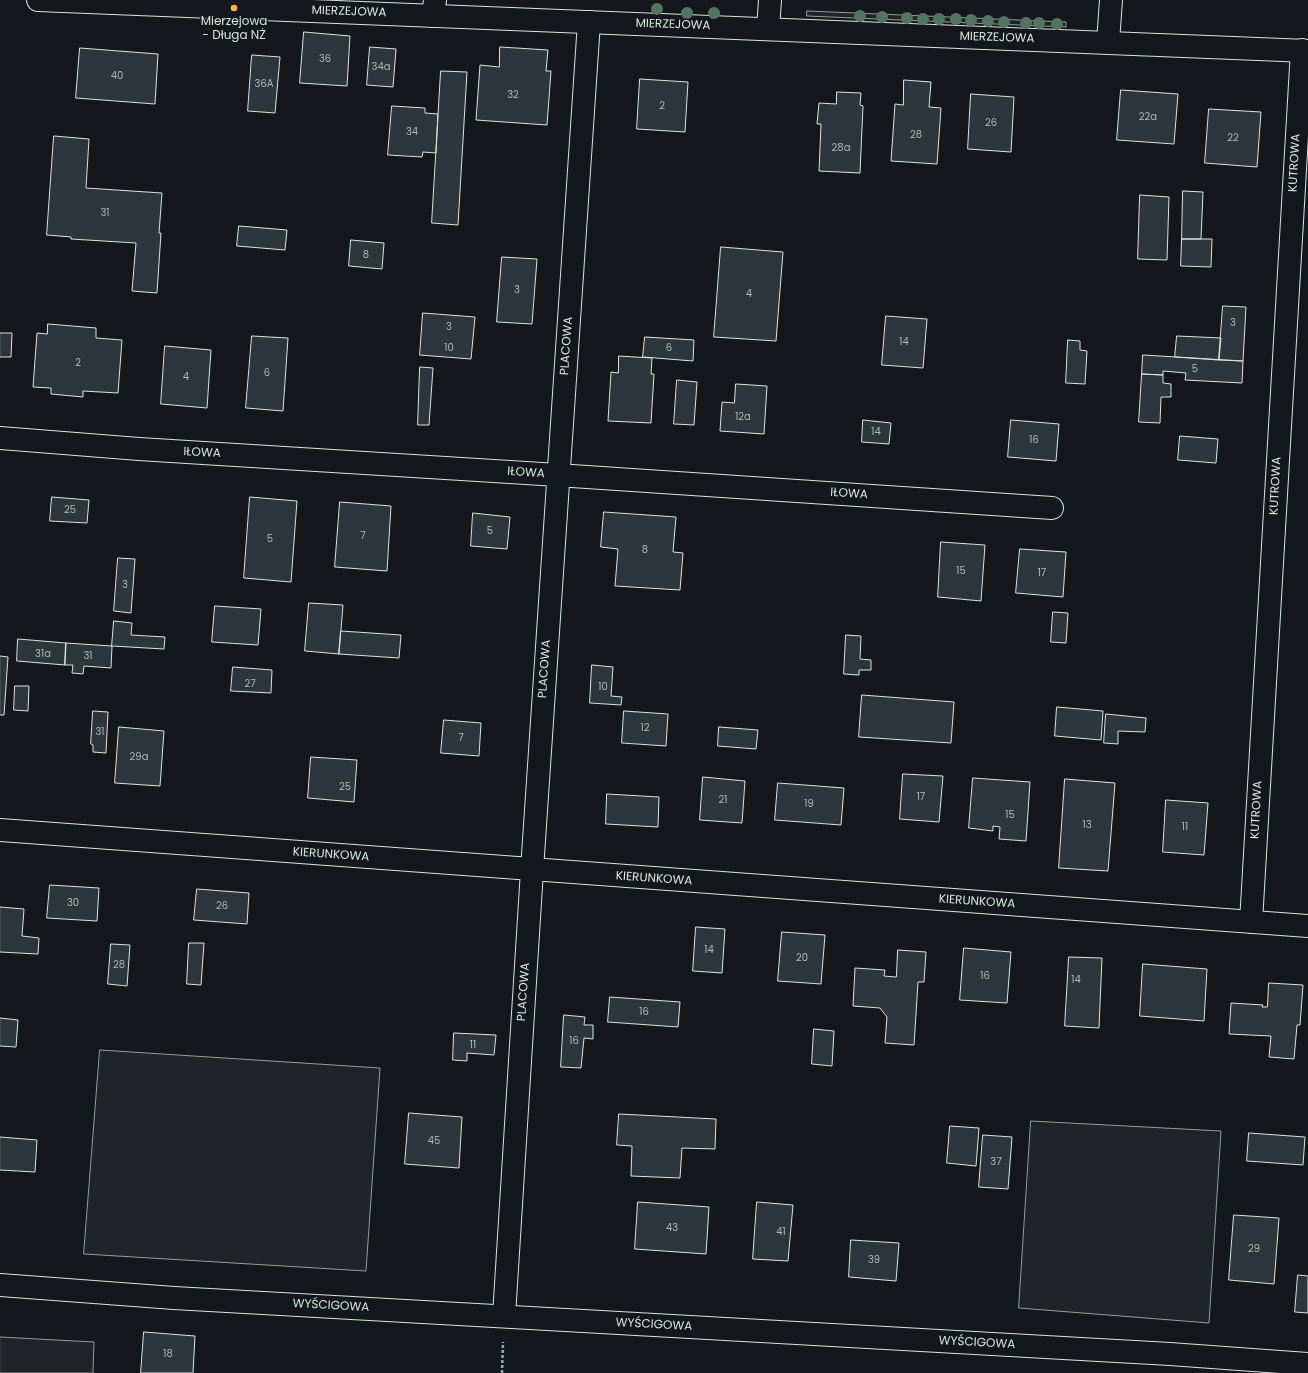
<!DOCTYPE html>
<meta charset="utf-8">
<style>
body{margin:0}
canvas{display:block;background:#14181c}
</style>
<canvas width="1308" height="1373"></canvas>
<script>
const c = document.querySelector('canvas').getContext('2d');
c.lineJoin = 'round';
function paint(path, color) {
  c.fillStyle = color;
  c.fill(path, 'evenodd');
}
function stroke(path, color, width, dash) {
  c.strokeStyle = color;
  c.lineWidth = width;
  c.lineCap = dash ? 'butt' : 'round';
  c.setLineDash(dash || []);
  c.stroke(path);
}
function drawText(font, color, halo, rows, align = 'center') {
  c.font = font + ' Poppins,sans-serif';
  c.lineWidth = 3;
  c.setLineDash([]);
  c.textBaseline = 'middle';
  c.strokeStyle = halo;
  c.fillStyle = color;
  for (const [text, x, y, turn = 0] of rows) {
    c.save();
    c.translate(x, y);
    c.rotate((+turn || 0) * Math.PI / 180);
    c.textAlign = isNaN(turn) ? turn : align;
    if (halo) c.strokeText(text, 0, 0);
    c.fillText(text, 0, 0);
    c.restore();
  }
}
const green = new Path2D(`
 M807,11L1066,22V27L807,16Z
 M100,1050L380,1068L366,1271L84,1254Z
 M1031,1121L1221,1131L1209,1323L1019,1308Z
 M0,1337L94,1342L93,1373H0Z`);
const building = new Path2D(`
 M304,32L350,36L347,86L300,83Z
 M370,47L396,49L393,87L367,85Z
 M500,47L548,50L546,71H551L547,125L476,120L480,65L499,67Z
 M80,48L158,54L155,104L76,98Z
 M252,55L280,57L275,113L248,111Z
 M441,71L467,72L458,225L432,223Z
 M640,79L688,82L685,132L637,129Z
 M904,80L931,82L929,107L941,108L937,164L891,161L895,104L903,105Z
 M1121,90L1178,94L1174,144L1117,140Z
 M837,92L861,93L860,105L863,106L860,173L819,171L821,124H817L819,103L836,104Z
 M971,94L1014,97L1011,152L968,149Z
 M392,106L425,108V113L438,114L436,153L423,152L422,157L388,155Z
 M1209,109L1261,112L1257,167L1205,163Z
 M54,136L89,139L86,188L162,193L159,233H161L157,293L132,291L136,243L71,239V237L47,235Z
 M1183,191L1203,192L1201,239H1182Z
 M1140,195L1169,197L1167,260L1138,259Z
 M239,226L287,230L285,250L237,246Z
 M1182,239H1212L1211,267L1181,266Z
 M351,240L384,243L382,269L349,266Z
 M721,247L783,252L776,341L714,337Z
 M502,257L537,259L532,324L497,322Z
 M1223,306L1246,307L1243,361L1219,360Z
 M423,313L475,317L471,359L420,355Z
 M886,316L927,319L923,368L882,365Z
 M48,324L96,328V338L122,340L118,393L83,391V397L51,394V388L33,387L37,333L47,334Z
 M0,333H12L11,357H0Z
 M252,336L288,338L283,411L246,408Z
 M1177,336L1221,338L1219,360L1175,357Z
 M645,337L694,340L693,361L643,357Z
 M1068,340L1080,341V350L1087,351L1085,384L1066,383Z
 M165,346L211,350L207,408L161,404Z
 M1143,355L1243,361L1242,383L1185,380L1186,373L1163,371V375L1142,374Z
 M619,356L652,358L651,374H654L651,423L608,421L611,372L618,373Z
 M420,367L433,368L429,425H418Z
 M1142,374L1163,375V383L1171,384V397H1161L1160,423L1139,422Z
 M677,380L697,382L694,425L674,424Z
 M736,384L767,386L764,434L720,431L722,402L734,403Z
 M863,420L891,423L889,444L862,442Z
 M1011,420L1059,424L1056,461L1008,457Z
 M1180,436L1218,439L1216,463L1178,460Z
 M52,497L89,500L87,523L50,521Z
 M250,497L297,501L291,582L244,578Z
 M340,502L391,506L387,571L335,567Z
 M604,512L676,517L673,552L683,553L680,590L615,586L618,549L601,547Z
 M473,513L510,517L507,549L471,546Z
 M941,542L985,545L981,601L938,597Z
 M1020,549L1066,552L1063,597L1016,593Z
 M118,558L135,559L131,613L114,611Z
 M309,603L343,605L339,654L305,651Z
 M215,606L261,609L258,645L212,642Z
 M1053,612L1068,613L1066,643L1051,642Z
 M114,621L132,623L131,635L165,637L164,649L112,646Z
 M341,631L401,635L399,658L339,654Z
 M846,635L861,636L860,659L871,660V670H859V675L844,674Z
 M18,639L66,643L65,665L17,661Z
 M66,643L112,646L111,668L84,666L83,674L72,673L73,665H65Z
 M0,656L8,657L4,715H0Z
 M592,665L613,667L611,696L622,697L621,705L590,703Z
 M233,667L272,670L271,693L231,691Z
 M15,686H29L28,711L14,710Z
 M862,695L954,702L951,743L859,737Z
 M1057,707L1103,711L1101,740L1055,736Z
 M93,711L108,712L106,753L93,752V745L91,744Z
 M624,711L668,714L666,746L622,743Z
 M1106,714L1146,718L1145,732L1118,731V744L1104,743Z
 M444,720L481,723L479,756L441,753Z
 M119,727L164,731L160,786L115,783Z
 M719,727L758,730L756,749L718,746Z
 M311,757L357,760L354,802L308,798Z
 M903,774L943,776L939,822L900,819Z
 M703,777L745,781L742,823L700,820Z
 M973,778L1030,782L1026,841L999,839L1000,827L993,826V831L969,828Z
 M1065,779L1115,783L1108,871L1059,868Z
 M778,783L844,788L841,825L775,820Z
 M607,794L659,797L658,827L606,824Z
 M1166,800L1208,803L1204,855L1163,852Z
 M50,885L99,888L97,921L47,918Z
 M197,889L249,893L247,924L194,920Z
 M0,907L24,909L22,936L39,938L38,954L0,952Z
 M696,927L725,929L722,973L693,971Z
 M782,932L825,935L821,984L778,981Z
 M189,943H204L201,985L187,984Z
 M111,944L130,945L127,986L108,984Z
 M964,948L1011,952L1007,1003L960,1000Z
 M898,950L926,952L924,982H918L914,1045L885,1043L887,1017L880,1008L853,1006L855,968L885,970L884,976L896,977Z
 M1069,957L1102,958L1099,1028L1065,1026Z
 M1143,964L1207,969L1204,1021L1140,1016Z
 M1269,983L1303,985L1300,1025H1297L1294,1059L1269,1057L1271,1036L1229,1034L1231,1003L1263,1005L1262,1007H1267Z
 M610,997L680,1002L678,1027L608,1022Z
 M564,1015L585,1017L584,1025H593V1039L584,1038L581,1068L561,1067Z
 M0,1018L18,1020L16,1047L0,1046Z
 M814,1029L834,1031L832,1066L812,1064Z
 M454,1033L496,1035L494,1055L467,1053V1061L453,1060Z
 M409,1113L462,1117L459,1168L405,1164Z
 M619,1114L716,1119L715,1149L682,1148L680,1178L631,1176L632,1146L617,1145Z
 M950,1126L979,1128L976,1166L947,1163Z
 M1249,1133L1305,1137L1303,1165L1247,1161Z
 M983,1135L1012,1137L1008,1189L979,1187Z
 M0,1137L37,1140L35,1172L0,1170Z
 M638,1202L709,1207L706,1254L635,1249Z
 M757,1202L793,1205L788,1261L753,1259Z
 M1234,1215L1279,1218L1274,1284L1229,1280Z
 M851,1240L899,1243L896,1281L849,1277Z
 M1298,1275L1308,1276V1313L1295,1312Z
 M144,1332L195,1336L193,1373H141Z`);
const path = new Path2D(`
 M502,1373L503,1342`);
const minor = new Path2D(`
 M433,16L435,0
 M768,29L770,0
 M0,438L139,449L542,474L1052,508
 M0,830L1308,926
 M1251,922L1302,50
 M0,1285L174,1298L1170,1354L1308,1364
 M504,1316L532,870L589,22`);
const tertiary = new Path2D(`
 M38,0L1308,51
 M1108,42L1111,0`);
const trees = [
 [657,9],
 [687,13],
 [714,13],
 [860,16],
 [882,17],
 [907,18],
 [923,19],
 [939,19],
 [956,19],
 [971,20],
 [988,21],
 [1004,22],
 [1026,23],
 [1039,23],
 [1057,24]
];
const markers = [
 [234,8,4,"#ffb74d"]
];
const numberNames = [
 ["36",325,59],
 ["34a",381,67],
 ["40",117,76],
 ["36A",264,84],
 ["32",513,95],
 ["2",662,106],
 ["22a",1148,117],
 ["26",991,123],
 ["34",412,132],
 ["28",916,135],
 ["22",1233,138],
 ["28a",841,148],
 ["31",105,213],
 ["8",366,255],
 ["3",517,290],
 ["4",749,294],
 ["3",1233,323],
 ["3",449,327],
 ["14",904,342],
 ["10",449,348],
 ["6",669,348],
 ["2",78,363],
 ["5",1195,369],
 ["6",267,373],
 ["4",186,377],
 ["12a",743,417],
 ["14",876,432],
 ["16",1034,440],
 ["25",70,510],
 ["5",490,531],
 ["7",363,536],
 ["5",270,539],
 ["8",645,550],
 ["15",961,571],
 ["17",1042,573],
 ["3",125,585],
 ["31a",43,654],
 ["31",88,656],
 ["27",250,684],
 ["10",603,687],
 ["12",645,728],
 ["31",100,732],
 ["7",461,738],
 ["29a",139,757],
 ["25",345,787],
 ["17",921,797],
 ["21",723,800],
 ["19",809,804],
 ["15",1010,815],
 ["13",1087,825],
 ["11",1185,827],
 ["30",73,903],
 ["26",222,906],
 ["14",709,950],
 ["20",802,958],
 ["28",119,965],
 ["16",985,976],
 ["14",1076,980],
 ["16",644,1012],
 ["16",574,1041],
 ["11",473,1045],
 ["45",434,1141],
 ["37",996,1162],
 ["43",672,1228],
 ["41",781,1232],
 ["29",1254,1249],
 ["39",874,1260],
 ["18",168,1354]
];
const streetNames = [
 ["MIERZEJOWA",349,12,2],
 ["MIERZEJOWA",673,25,2],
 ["MIERZEJOWA",997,38,2],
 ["KUTROWA",1295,163,-87],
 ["PLACOWA",567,346,-86],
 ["IŁOWA",202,453,3],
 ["IŁOWA",526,473,4],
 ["KUTROWA",1276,486,-87],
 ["IŁOWA",849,494,4],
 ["PLACOWA",545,669,-86],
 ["KUTROWA",1257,810,-87],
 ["KIERUNKOWA",331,855,4],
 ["KIERUNKOWA",654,879,4],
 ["KIERUNKOWA",977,902,4],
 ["PLACOWA",524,992,-86],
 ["WYŚCIGOWA",331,1306,3],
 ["WYŚCIGOWA",654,1325,3],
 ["WYŚCIGOWA",977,1343,3]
];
const poiNames = [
 ["Mierzejowa",234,22],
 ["- Długa NŻ",234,36]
];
paint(green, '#202428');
stroke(green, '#939e99', 1);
paint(building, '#2c363c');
stroke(building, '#d8e6dc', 1);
stroke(minor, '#d8e6dc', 24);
stroke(tertiary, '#d8e6dc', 24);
stroke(path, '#9da8a2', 2.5, [3, 2]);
stroke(minor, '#14181c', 22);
stroke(tertiary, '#14181c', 22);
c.fillStyle = '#55745f';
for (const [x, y] of trees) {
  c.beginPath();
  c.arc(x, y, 6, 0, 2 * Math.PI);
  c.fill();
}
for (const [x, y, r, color] of markers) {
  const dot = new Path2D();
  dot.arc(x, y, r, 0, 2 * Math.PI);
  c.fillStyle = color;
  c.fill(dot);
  stroke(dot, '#14181c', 1.5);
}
drawText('10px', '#adbab4', null, numberNames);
drawText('12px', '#d8e6dc', '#14181c', streetNames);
drawText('12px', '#d8e6dc', '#14181c', poiNames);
</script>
